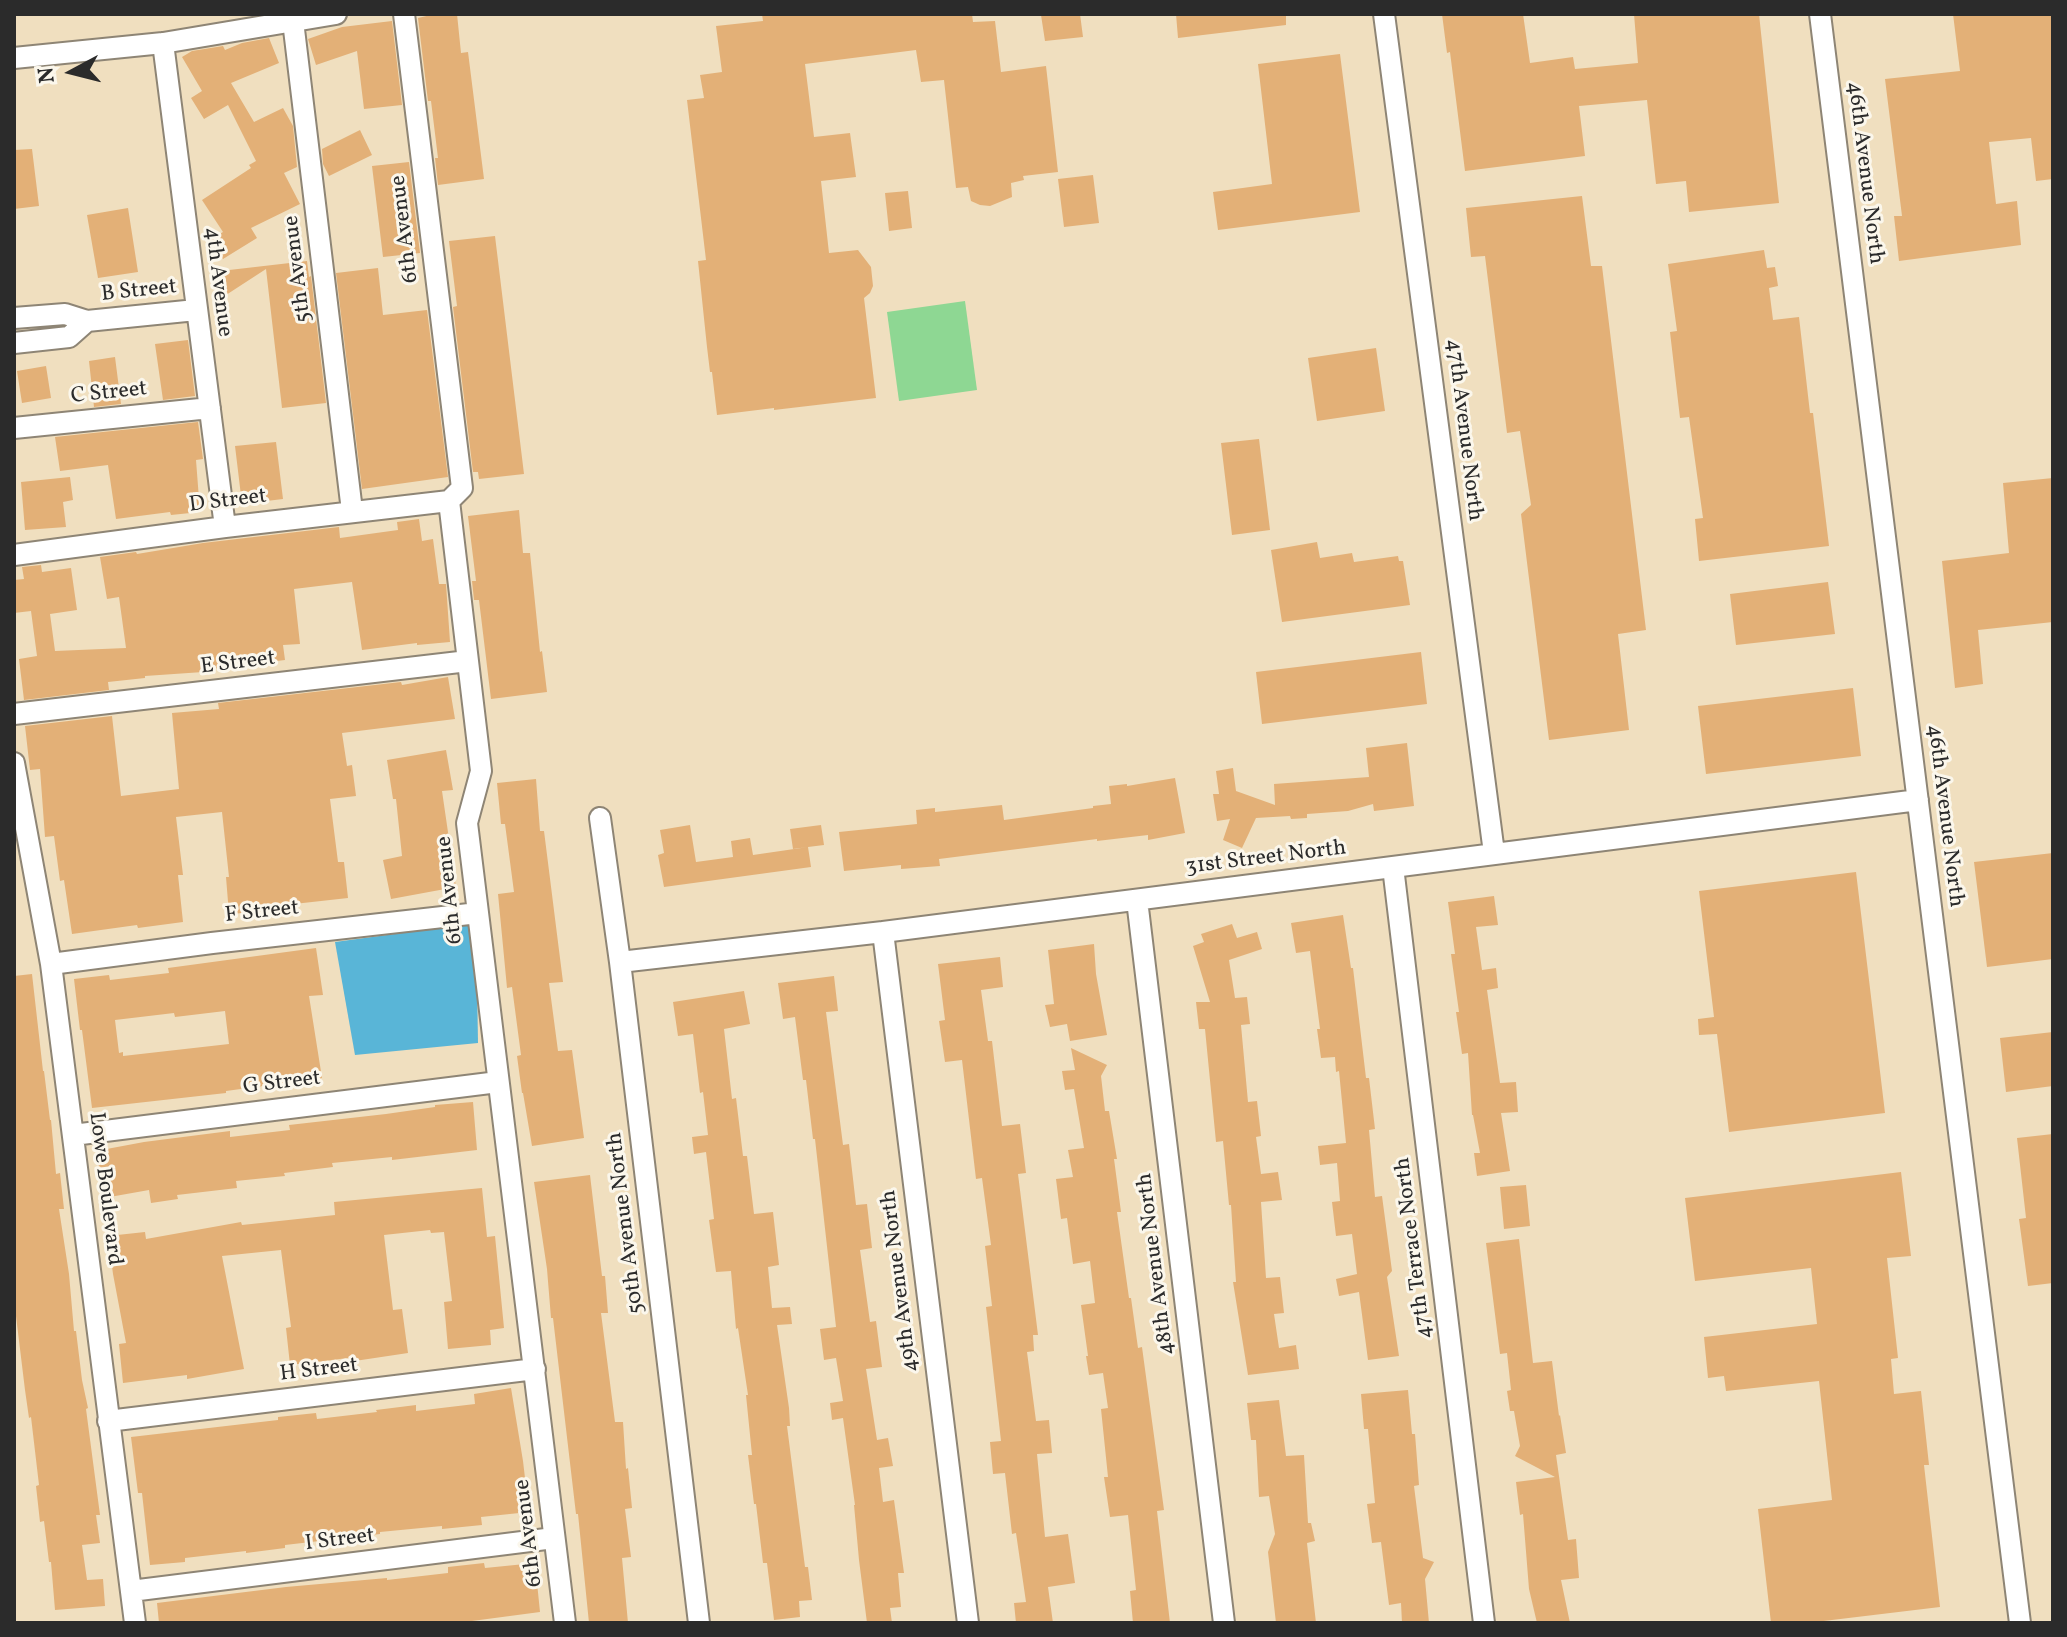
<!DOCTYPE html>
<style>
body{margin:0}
#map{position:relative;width:2067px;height:1637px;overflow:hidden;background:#f0dfbf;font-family:Vollkorn,serif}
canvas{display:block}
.frame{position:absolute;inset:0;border:16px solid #2b2b2b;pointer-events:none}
.north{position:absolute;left:32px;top:32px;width:80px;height:80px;-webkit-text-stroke:6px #fbf7ec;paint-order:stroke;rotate:263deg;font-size:22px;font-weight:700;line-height:32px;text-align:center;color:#2b2b2b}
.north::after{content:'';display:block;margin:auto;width:28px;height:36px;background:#2b2b2b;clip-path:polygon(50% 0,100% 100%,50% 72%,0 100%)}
</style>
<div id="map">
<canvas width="2067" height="1637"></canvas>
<div class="frame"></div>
<div class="north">N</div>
</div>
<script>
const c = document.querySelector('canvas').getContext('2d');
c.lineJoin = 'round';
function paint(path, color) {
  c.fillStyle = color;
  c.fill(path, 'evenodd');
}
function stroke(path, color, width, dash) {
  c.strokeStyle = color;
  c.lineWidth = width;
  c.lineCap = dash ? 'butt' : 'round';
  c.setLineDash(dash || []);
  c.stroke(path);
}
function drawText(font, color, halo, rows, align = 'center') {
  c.font = font + ' Vollkorn,serif';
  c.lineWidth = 6;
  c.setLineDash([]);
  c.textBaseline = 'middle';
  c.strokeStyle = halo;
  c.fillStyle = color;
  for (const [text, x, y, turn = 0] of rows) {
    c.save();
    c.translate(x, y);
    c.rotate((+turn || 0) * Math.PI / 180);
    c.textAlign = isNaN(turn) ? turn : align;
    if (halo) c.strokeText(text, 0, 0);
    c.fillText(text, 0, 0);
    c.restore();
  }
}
const green = new Path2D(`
 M965,301L977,390L899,401L887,312Z`);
const water = new Path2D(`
 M476,923L478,1043L355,1055L335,942Z`);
const building = new Path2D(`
 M435,14H457L461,53L468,52L484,179L438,185L435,158H438L431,101H428L418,18Z
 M762,14H972L973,22L995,21L1001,72L1046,66L1058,172L1023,176L1024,180L1011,183L1012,197L990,206L980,205L971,201L968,187L956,188L944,80L921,82L916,50L805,64L814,137L850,133L856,177L821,181L829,253L858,250L871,267L873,286L870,293L864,298L876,398L774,410V408L717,415L712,372H710L707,347L698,261L706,260L687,100L704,98L700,75L722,72L716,26L763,21Z
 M1051,14H1080L1083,37L1045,41L1041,15Z
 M1176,14H1286V25L1178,38Z
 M1442,14H1523L1530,63L1573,57L1575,69L1638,63L1634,14H1759L1779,203L1689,212L1686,181L1656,184L1647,100L1579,106L1585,156L1465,171L1450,52L1447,53Z
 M1953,14H2053V179L2036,181L2031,138L1989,142L1996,204L2017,201L2021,245L1899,261L1894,216H1902L1885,79L1960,71Z
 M392,21L402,105L364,109L357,51L316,65L308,39L342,27Z
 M269,38L279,63L231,83L254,122L283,108L293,126L297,167L284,173L300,204L251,228L257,238L223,259L211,239L223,232L202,200L251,168L249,165L256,161L228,105L204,119L191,98L202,91L182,57L192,51L223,46L225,50L242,43Z
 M1340,54L1360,212L1218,230L1213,192L1272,184L1258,64Z
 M360,130L372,155L329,176L323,164L322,149Z
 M32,149L39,206L14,209V150Z
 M409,162L420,253L383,257L372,166Z
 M1093,175L1099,223L1064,227L1058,179Z
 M908,191L912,228L889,231L885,193Z
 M1582,196L1591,266H1602L1646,630L1618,634L1629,730L1549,740L1521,514L1531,505L1520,431L1507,433L1485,256L1471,257L1466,208Z
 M128,208L138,272L98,278L87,215Z
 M495,236L524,474L479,479L478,472H473L453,307L457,306L449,241Z
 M1764,250L1767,268L1775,267L1778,286L1769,288L1773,320L1799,317L1810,413H1813L1829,546L1699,561L1695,519L1703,518L1689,417L1680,418L1670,332L1677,331L1668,264Z
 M307,261L309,277L311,276L326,403L282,408L266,269L226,295L212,272Z
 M378,268L383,315L427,310L448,477L362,489L336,273Z
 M188,340L195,396L163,400L155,344Z
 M1376,348L1385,411L1317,421L1308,358Z
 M115,357L121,404L94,407L89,361Z
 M46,366L51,398L22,403L17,371Z
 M198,422L203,459L196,460L200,512L171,515L170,512L116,519L108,465L60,471L55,437Z
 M1259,439L1270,530L1232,535L1221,443Z
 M276,442L283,499L242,504L235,446Z
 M70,477L73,500L63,502L66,527L25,530L21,482Z
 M2053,478V622L1978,630L1983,684L1955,688L1942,561L2009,553L2003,483Z
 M519,510L523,553H530L540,652L542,651L547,692L491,699L479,600H474L472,581H476L468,516Z
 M419,519L422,541L433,539L439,584H446L450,642L417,645V643L362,650L352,582L294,589L300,644L283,645L285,660L203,670V672L145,676V678L108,682L109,690L24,700L19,659L37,656L31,611L14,613V580L24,579L22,567L41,565L42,572L71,568L77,610L50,614L55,651L126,648L119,597L107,599L100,557L136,552L137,554L203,543L339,527L340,538L398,530L397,522Z
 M1317,542L1320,558L1352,553L1354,562L1398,556L1399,561H1403L1410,605L1282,622L1271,550Z
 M1828,582L1835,634L1736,645L1730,594Z
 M1421,652L1427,704L1262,724L1256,672Z
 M448,677L455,719L342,733L347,766L352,765L356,796L330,799L338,862H344L348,898L285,905L286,910L229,914L226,877H229L222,812L176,817L183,875H178L183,922L138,928L137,925L72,934L64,880L60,881L54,836L45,837L40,769L30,770L25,726L112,716L121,796L179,789L172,713L219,709L218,703L401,682L402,685Z
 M1853,688L1861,756L1706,774L1698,706Z
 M1407,743L1414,806L1374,811L1373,804L1348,811L1307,814V818L1291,819L1290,816L1256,818L1242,848L1223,840L1230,819L1217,821L1213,794H1219L1216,771L1233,768L1236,791L1275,805L1274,784L1369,777L1366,748Z
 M446,750L453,790L442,791L456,887L391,899L383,860L402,856L396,799H393L387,760Z
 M1175,778L1185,833L1148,840V835L1097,841V839L939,859L940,866L901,869V865L844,871L839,832L917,824L916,810L935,808V812L1002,805L1004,820L1093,808V806L1111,804L1109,786L1127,784V786Z
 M536,779L540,831H544L563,982L549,983L558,1051L572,1050L584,1138L532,1146L523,1093H522L517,1056L521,1055L512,987L507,988L503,946L498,894L514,892L505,824H501L497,783Z
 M690,825L696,862L733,857L731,841L750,838L753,855L808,847L793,849L790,829L821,825L824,845L808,847L811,867L664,887L658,855L664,853L660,830Z
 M2053,853V959L1987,967L1974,862Z
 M1856,872L1885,1113L1729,1132L1717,1034L1699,1035L1698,1019L1714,1017L1699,891Z
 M1494,896L1498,925L1476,927L1482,970L1496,968L1498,988L1487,990L1500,1083L1516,1082L1518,1112L1501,1113L1510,1171L1477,1176L1474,1153H1480L1473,1115H1472L1468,1053L1462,1054L1456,1012H1459L1451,954H1455L1448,902Z
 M1343,915L1351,968H1353L1366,1078H1369L1375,1129L1369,1130L1375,1197L1382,1196L1392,1271L1387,1277L1399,1356L1368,1360L1359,1292L1339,1296L1336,1279L1357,1274L1352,1234L1336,1236L1332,1202L1340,1201L1337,1163L1320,1165L1318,1146L1346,1143L1339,1071L1336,1072L1335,1057L1321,1058L1317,1029H1320L1310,951L1296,953L1291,923Z
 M1232,924L1237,938L1257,932L1262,949L1229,960L1235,998L1247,997L1250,1024L1241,1025L1248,1102L1257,1101L1261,1136L1256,1137L1261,1174L1278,1172L1282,1200L1261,1202L1266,1278L1280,1277L1284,1313L1274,1314L1279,1348L1296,1345L1299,1369L1248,1375L1233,1282H1236L1231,1205H1229L1223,1141L1216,1142L1205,1029H1199L1196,1002H1210L1193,946L1204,942L1201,934Z
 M1094,944L1096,974L1107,1035L1070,1041L1067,1024L1050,1027L1045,1005L1054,1004L1048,950Z
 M316,948L323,995L309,996L322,1078L226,1091V1093L92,1108L82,1030H80L74,979L109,975L110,980L169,973L168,968ZM225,1011L229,1044L123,1056V1052L119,1053L115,1020L174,1013L175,1017Z
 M1000,957L1003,987L981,990L988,1041H992L1002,1126L1020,1124L1026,1173L1018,1174L1038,1335H1033L1034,1351L1027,1352L1036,1421L1049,1420L1052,1453L1037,1454L1045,1537L1068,1534L1075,1583L1048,1587L1053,1623H1016L1014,1603L1026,1602L1016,1533L1012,1534L1005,1473L993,1474L990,1442L1001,1441L986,1307L992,1306L985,1246L991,1245L982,1178L976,1179L962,1060L945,1062L939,1021L945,1020L938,964Z
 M32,974L43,1071H44L50,1120H51L56,1174L60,1173L64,1209H59L69,1274L74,1331H76L82,1380L88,1408L86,1409L100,1515H96L100,1543L82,1545L87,1580L103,1579L105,1606L55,1610L51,1562H49L44,1521L40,1522L36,1486L39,1485L31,1417L29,1418L25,1390L16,1316H14V976Z
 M834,976L838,1011L826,1012L843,1145L849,1144L856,1205L867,1204L872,1248L860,1250L870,1322L876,1321L882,1367L866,1369L877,1440L888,1438L893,1466L879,1468L883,1502L894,1500L904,1573H898L901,1607L890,1608L892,1623H867L859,1560L854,1505H855L843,1418L832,1420L830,1403L843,1401L836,1358L824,1360L820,1329L836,1327L815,1139H813L806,1080H803L795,1017L783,1019L778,983Z
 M744,991L750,1024L724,1029L732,1099L736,1098L743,1156H747L754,1214L773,1212L779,1265L768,1267L772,1308L790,1307L792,1324L777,1325L789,1408L790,1426H787L805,1567H808L812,1600L799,1601L800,1617L774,1620L767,1563H763L756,1504H754L748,1455H752L746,1395H748L738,1328L736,1329L731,1271L716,1272L709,1220L714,1219L706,1152L694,1154L692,1137L708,1135L703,1092L700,1093L693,1034L678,1036L673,1002Z
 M2053,1032V1086L2006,1092L2000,1038Z
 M1071,1048L1107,1065L1101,1076L1105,1111H1109L1117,1159H1114L1121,1212H1117L1129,1298H1131L1138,1348L1142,1347L1164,1510L1157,1511L1170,1623H1133L1130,1591L1136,1590L1128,1515L1110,1517L1104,1477H1108L1101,1409L1108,1408L1103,1373L1089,1375L1086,1356H1088L1081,1305L1095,1303L1090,1261L1073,1264L1067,1218L1061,1219L1056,1179L1073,1177L1068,1150L1084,1148L1074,1089L1065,1090L1062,1071L1075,1070Z
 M473,1102L477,1150L392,1160V1157L332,1163L333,1167L284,1173L285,1176L236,1181L237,1188L177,1195L178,1199L151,1203L149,1190L104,1198L96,1151L144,1142L230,1131V1137L290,1130L289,1125L386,1114L435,1107V1105Z
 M2053,1134V1283L2028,1286L2019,1219L2026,1218L2017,1138Z
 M1901,1172L1911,1256L1887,1258L1898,1358L1891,1359L1894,1394L1921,1391L1929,1465H1924L1940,1607L1807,1623H1771L1758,1509L1832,1500L1819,1381L1726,1391L1724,1376L1708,1378L1704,1337L1817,1324L1811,1268L1695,1281L1685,1198Z
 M590,1175L602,1276H605L608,1313H601L615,1422H623L626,1469L628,1468L632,1508L625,1509L631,1557L622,1558L628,1623H589L578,1514H576L553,1318H551L547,1269L534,1182Z
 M1526,1185L1530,1226L1504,1229L1500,1187Z
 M482,1188L487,1237L495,1236L504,1328L490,1330L491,1345L448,1349L444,1302L452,1301L444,1232L431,1233L430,1230L384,1235L393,1310L402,1309L408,1353L348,1362V1358L290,1365L286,1328L291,1327L281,1250L222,1256L244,1369L187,1379V1375L123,1383L119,1344L126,1343L113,1274L108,1236L145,1232L146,1239L241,1222L242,1225L335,1215L334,1202Z
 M1519,1239L1533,1363L1552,1361L1559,1416L1560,1415L1566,1453L1556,1455L1568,1540L1576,1539L1579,1578L1561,1580L1570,1623H1537L1529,1589L1523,1514L1520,1515L1516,1482L1555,1477L1515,1456L1520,1446L1514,1411H1510L1507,1391L1511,1390L1507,1353L1500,1354L1486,1243Z
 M511,1388L523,1461L529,1512L481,1517L482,1525L442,1529V1526L380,1532V1534L285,1545V1548L246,1553V1551L185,1558V1562L150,1565L142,1493H138L131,1437L278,1420V1417L316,1413L317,1419L377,1412L376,1410L416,1405V1411L475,1404L474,1394Z
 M1408,1390L1412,1434H1415L1419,1485L1414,1486L1423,1558L1434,1562L1425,1579L1429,1623H1402L1401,1603L1389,1605L1381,1542L1372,1543L1367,1504L1375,1503L1368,1429H1364L1361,1394Z
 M1279,1400L1286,1456L1304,1455L1308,1523H1311L1315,1541L1307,1543L1316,1623H1276L1268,1552L1275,1534L1269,1496L1259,1497L1256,1440H1251L1247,1403Z
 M484,1563L485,1568L535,1563L540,1612L457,1623H454V1621L433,1623H159L157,1603L286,1587L387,1578V1580L448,1573V1567Z`);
const street = new Path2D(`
 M404,14L462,488L449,501
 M1384,14L1494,853
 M1820,14L2020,1623
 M293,21L352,511
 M163,43L225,527
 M14,58L163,43L336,14
 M14,318L65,314L87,321L196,310
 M14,343L69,337L87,321
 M14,428L210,408
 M449,501L481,771L467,823L565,1623
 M14,555L225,527L449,501
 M14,714L468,661
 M14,763L51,964L135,1623
 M600,818L620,962L699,1623
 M1393,867L1484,1623
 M1137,900L1224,1623
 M883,932L968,1623
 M620,962L883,932L1918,800
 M51,964L212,943L478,913
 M73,1135L498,1082
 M108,1421L535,1369
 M131,1591L554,1538`);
const streetNames = [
 ["46th Avenue North",1864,173,83],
 ["6th Avenue",406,229,-97],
 ["5th Avenue",299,269,-97],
 ["4th Avenue",217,282,83],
 ["B Street",139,292,-6],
 ["C Street",109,394,-6],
 ["47th Avenue North",1463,430,83],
 ["D Street",228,502,-7],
 ["E Street",238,664,-7],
 ["46th Avenue North",1944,816,83],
 ["31st Street North",1266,859,-7],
 ["6th Avenue",451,890,-96],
 ["F Street",262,913,-6],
 ["G Street",282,1084,-7],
 ["Lowe Boulevard",104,1189,83],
 ["50th Avenue North",627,1223,-97],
 ["47th Terrace North",1415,1248,-97],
 ["48th Avenue North",1157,1264,-97],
 ["49th Avenue North",901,1281,-97],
 ["H Street",319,1371,-7],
 ["6th Avenue",530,1533,-97],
 ["I Street",340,1541,-7]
];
paint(green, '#8ed793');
paint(water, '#59b5d7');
paint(building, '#e3b077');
stroke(street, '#8e8575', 24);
stroke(street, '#fff', 20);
drawText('22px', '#2b2b2b', '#fbf7ec', streetNames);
</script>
